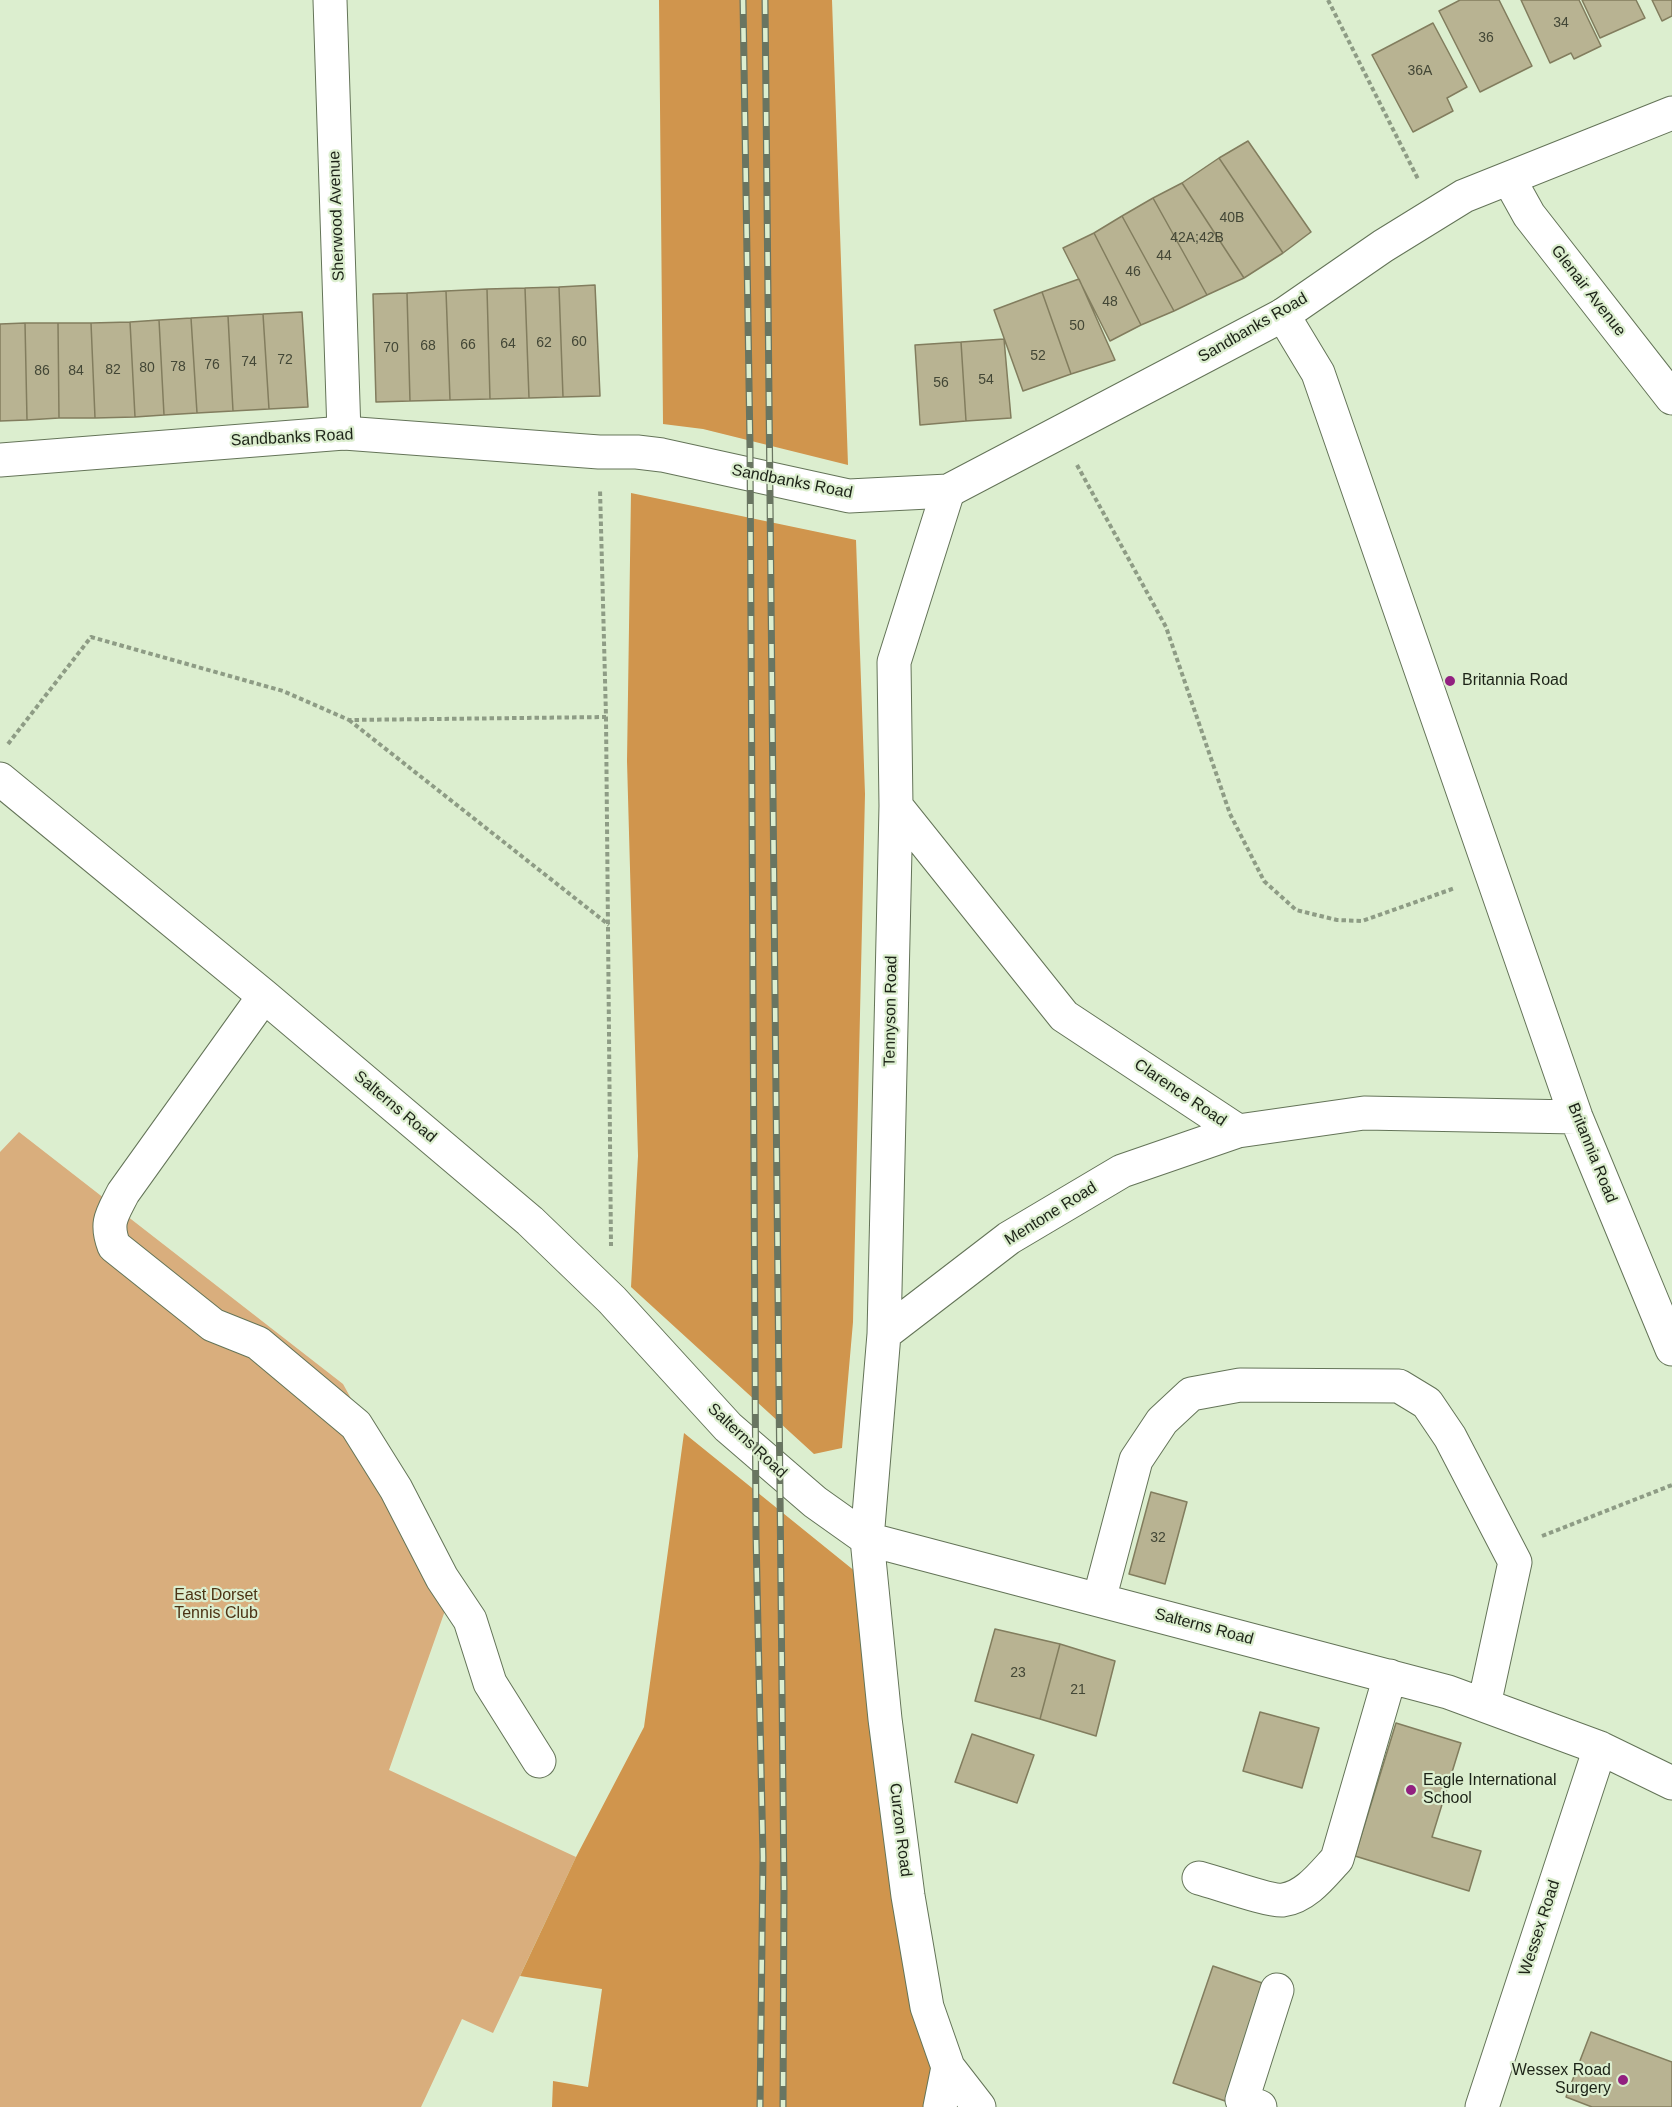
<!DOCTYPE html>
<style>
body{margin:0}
canvas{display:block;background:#dceecf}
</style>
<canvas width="1672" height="2107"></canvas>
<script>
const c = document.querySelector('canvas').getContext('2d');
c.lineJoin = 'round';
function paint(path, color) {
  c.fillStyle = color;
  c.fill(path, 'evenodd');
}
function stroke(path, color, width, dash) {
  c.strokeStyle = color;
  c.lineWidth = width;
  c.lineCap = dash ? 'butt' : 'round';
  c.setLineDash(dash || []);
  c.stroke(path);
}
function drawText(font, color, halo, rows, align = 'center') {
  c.font = font + ' Helvetica,sans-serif';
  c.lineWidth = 4.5;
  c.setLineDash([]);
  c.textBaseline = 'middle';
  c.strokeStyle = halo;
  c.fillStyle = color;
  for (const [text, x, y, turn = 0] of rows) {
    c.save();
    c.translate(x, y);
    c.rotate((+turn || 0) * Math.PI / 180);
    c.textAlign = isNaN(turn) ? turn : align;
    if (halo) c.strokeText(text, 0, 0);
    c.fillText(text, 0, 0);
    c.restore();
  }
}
const green = new Path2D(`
 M19,1132L343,1384L454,1585L389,1770L576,1857L493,2033L462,2019L421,2107H0V1152Z`);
const forest = new Path2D(`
 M659,0H832L848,465L703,429L663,424Z
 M631,493L856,540L865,794L853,1322L842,1448L814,1454L631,1287L638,1156L627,761Z
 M684,1433L872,1585L940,2107H552L553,2081L588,2087L602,1989L520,1976L576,1857L644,1727Z`);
const building = new Path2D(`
 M1460,0H1499L1532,66L1480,92L1439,11Z
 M1521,0H1579L1601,46L1574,59L1571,53L1550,63Z
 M1582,0H1636L1645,18L1600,38Z
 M1652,0H1672V16L1662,21Z
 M1433,23L1467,87L1447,98L1453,111L1413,132L1372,55Z
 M1248,141L1311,232L1283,253L1219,158Z
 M1219,158L1283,253L1244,278L1182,183Z
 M1182,183L1244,278L1207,295L1153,198Z
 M1153,198L1207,295L1174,311L1122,216Z
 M1122,216L1174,311L1141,325L1094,233Z
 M1094,233L1141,325L1110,341L1063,248Z
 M1079,279L1115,360L1071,374L1042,292Z
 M595,285L600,396L563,397L559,287Z
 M559,287L563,397L529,398L525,288Z
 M525,288L529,398L490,399L487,289Z
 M487,289L490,399L450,400L446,291Z
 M446,291L450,400L410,401L407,293Z
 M1042,292L1071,374L1023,391L994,310Z
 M407,293L410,401L376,402L373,294Z
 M302,312L308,407L269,409L263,314Z
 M263,314L269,409L233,411L228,316Z
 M228,316L233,411L197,413L191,318Z
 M191,318L197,413L164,415L159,320Z
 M159,320L164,415L135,417L130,322Z
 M130,322L135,417L95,418L91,323Z
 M25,323H58L59,418L27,420Z
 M25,323L27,420L0,421V324Z
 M58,323H91L95,418H59Z
 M1004,339L1011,418L966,421L961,342Z
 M961,342L966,421L920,425L915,345Z
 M1151,1492L1187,1502L1165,1584L1129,1574Z
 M995,1629L1060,1644L1040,1719L975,1701Z
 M1060,1644L1115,1661L1096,1736L1040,1719Z
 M1260,1712L1319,1728L1302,1788L1243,1771Z
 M1396,1723L1461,1743L1432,1837L1481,1851L1469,1891L1355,1856Z
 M972,1734L1034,1755L1017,1803L955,1782Z
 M1213,1966L1268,1985L1228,2102L1173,2083Z
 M1591,2032L1672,2062V2107H1592L1566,2097Z`);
const path = new Path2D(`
 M1328,0L1418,179
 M1077,465L1166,627L1230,814L1264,881L1296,910L1337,920L1362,921L1455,888
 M606,717L611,1246
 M349,720L609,925
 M8,744L91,637L283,691L349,720L606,717L600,489
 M1542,1536L1672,1485`);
const minor = new Path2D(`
 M330,0L344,433
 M1509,179L1529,215L1672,398
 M1283,315L1318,373L1576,1117L1672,1349
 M948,491L894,662L896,806L884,1334L867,1539L885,1719L908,1896L927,2007L948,2067L979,2107
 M0,779L264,996L530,1221L612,1300L728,1427L815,1502L867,1539L1448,1692L1600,1748L1672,1783
 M896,806L1064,1016L1238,1131L1364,1113L1576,1117
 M264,996L123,1193C112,1215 105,1222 114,1246L213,1325L258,1343L356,1425L396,1489L442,1578L470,1620L490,1683L539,1761
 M884,1334L1009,1238L1122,1171L1238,1131
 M1099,1600L1136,1460L1162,1421L1191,1394L1240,1385L1399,1386L1427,1403L1450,1437L1515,1562L1484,1705
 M1199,1878C1215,1882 1271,1902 1283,1900C1306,1897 1323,1874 1337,1859L1390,1676
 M940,2107L948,2067
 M1260,2107L1242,2100L1277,1990
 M1482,2107L1600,1748`);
const major = new Path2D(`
 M0,460L344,433L599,452H637L662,455L849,496L948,491L1283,315L1383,246L1464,196L1672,113`);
const rail = new Path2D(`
 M743,0L750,447L756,1536L763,1857L760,2107
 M765,0L784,1888L783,2107`);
const markers = [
 [1450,681,6,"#922080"],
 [1411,1790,6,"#922080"],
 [1623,2080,6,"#922080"]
];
const numberNames = [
 ["34",1561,23],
 ["36",1486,38],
 ["36A",1420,71],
 ["40B",1232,218],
 ["42A;42B",1197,238],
 ["44",1164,256],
 ["46",1133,272],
 ["48",1110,302],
 ["50",1077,326],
 ["60",579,342],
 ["62",544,343],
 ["64",508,344],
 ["66",468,345],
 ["68",428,346],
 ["70",391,348],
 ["52",1038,356],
 ["72",285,360],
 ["74",249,362],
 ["76",212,365],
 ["78",178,367],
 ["80",147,368],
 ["82",113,370],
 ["86",42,371],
 ["84",76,371],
 ["54",986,380],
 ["56",941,383],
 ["32",1158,1538],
 ["23",1018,1673],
 ["21",1078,1690]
];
const streetNames = [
 ["Sherwood Avenue",337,216,-92],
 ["Glenair Avenue",1588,291,52],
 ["Sandbanks Road",1253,328,-30],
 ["Sandbanks Road",292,438,-3],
 ["Sandbanks Road",792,482,11],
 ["Tennyson Road",891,1011,-89],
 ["Clarence Road",1180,1093,34],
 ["Salterns Road",395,1107,40],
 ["Britannia Road",1592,1153,68],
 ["Mentone Road",1051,1214,-32],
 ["Salterns Road",747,1441,43],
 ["Salterns Road",1204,1627,15],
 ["Curzon Road",900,1830,83],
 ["Wessex Road",1540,1928,-72]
];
const poiNames = [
 ["Britannia Road",1462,681],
 ["Eagle International",1423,1781],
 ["School",1423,1799],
 ["Wessex Road",1611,2071,"right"],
 ["Surgery",1611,2089,"right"]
];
const parkNames = [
 ["East Dorset",216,1596],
 ["Tennis Club",216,1614]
];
paint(green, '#d9ae7d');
paint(forest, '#d0954d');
paint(building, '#b8b392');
stroke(building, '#827d5e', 1.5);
stroke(minor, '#647458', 35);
stroke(major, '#647458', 35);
stroke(path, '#8e9c85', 4, [4.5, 3]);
stroke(minor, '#fff', 33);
stroke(major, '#fff', 33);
stroke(rail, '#697561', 7);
stroke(rail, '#dceecf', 4.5, [14]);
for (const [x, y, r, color] of markers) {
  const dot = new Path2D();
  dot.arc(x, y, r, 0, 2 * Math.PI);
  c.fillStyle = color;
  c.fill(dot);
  stroke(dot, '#dceecf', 2);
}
drawText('14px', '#434736', null, numberNames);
drawText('16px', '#1c2317', '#dceecf', streetNames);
drawText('16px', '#1c2317', '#dceecf', poiNames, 'left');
drawText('16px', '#4c3314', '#dceecf', parkNames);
</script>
